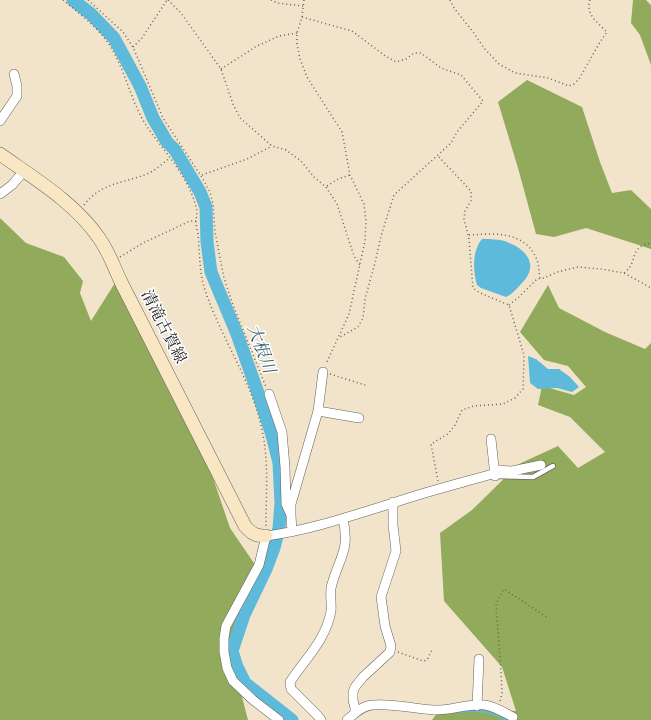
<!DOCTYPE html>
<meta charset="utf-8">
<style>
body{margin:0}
canvas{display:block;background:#f2e4ca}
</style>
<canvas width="651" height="720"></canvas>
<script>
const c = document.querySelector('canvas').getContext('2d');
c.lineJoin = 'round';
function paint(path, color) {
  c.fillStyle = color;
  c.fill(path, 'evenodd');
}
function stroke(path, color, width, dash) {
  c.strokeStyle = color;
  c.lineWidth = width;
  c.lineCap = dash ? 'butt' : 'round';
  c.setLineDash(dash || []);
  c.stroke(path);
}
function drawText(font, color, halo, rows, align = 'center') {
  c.font = font + ' "IM FELL Great Primer","Noto Serif JP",serif';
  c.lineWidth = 3;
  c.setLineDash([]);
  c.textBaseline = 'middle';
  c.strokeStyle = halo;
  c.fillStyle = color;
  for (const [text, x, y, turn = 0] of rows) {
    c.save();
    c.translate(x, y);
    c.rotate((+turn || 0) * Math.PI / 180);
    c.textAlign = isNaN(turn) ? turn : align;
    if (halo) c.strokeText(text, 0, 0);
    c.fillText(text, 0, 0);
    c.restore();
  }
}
const forest = new Path2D(`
 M633,0H646L651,5V65L640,35L631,23Z
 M527,80L582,107L600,162L612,193L631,190L651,209V249L586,228L554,237L536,234L518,168L498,102Z
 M0,218L26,243L64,257L83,281L80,293L91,321L120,275L212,475L230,528L260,572L228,643L248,720H0Z
 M548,285L559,308L605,332L645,349L651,343V720H432L442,706L516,711L502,667L444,601L440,533L472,510L519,464L558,446L578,468L605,452L570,417L538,405L542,386L574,395L586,387L568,366L544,360L520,332Z`);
const water = new Path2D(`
 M482,239C490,239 500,239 507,242C526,249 540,265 522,283C517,288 513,294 506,297L481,288L477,285C473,270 472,251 482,239Z
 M528,356L536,359L548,369H559L570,377L579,387L572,392L557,388L538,389L530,383Z`);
const stream = new Path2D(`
 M456,712C474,710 491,710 506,720`);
const river = new Path2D(`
 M73,0L91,14L114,38L140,86L153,118L167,142L175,150L200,192L206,207L207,242L211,272L237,334L258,393L272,435L279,463L281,503L279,528L274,548L266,569L244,615L232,651L237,667L245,683L292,720`);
const path = new Path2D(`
 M63,0C81,15 102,30 113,51C127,76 132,105 148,128C166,154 188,176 196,207C198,212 196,217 196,222C196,226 197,230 198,234C200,255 199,274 206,293C222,340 252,381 262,430C269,461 266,494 266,526
 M88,0L123,32L133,47L163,118L201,176L210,192L213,204L215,232L224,278L233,305L266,387
 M168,0L181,13L221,69L233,104L240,118L272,146L286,150L301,161L314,177L326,187L337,204L354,256L360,265
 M271,0L277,3L303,6
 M304,0L302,17L297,33V44L300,59L307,77L342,132L350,175L364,204L366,221L365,241L349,314L326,364
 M450,0L454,8L473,32L484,48L499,64L515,73L548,78L569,86L574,84L579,79L600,42L607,32C598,23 585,14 590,0
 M302,17L352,31L384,55L396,62L406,59L414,53H421L441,68L461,75L483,101L457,132L451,143L394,195L381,236L375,263L365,299L363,318L358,327L340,337
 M133,47L142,38L167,0
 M221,69L257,46L279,36L297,33
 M202,175L247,159L272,146
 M327,186L338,179L350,175
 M84,205C102,182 122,184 147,174C156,170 163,163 170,158
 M469,235C496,233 528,231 538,263C539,268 539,273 540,278
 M120,257L143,243L190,221H196
 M624,273C639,262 628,247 651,243
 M509,305L519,297L537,279L544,278L557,272L578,267L601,269L624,273L651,288
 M330,374L368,386
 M438,481L431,444L448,434L455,425L462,410L474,406L503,404L515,398L523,389L524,355L509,305L480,293L473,288L469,239L464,219L465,211L471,201V191L439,157
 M398,652L423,661L427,660L432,650
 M500,701L502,693L501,671L496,604L504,589L548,618`);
const lane = new Path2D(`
 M495,476L533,477L553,466`);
const street = new Path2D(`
 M0,121L17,96V86L14,74
 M0,194L12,185L24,171
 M269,394L282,432L285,467L286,504L291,515L292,532
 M318,411L359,418
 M491,439L495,476
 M494,470L512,471L541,465
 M291,515V504L318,411L323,372
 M477,706L479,659
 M355,713V708L353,700V692L355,687L363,677L390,652L391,646L385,626L381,597L396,551L393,525V502
 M279,720L253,700L233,681L227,668L224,652V638L226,626L259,565L266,536C310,530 351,516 393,503C425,492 457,484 489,475
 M321,720L318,716L291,689L290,682C305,659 326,640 331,611C332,602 329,592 332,584C340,556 350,550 343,519
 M347,720C354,714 363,705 373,705C393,703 414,709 434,710C451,711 468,703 485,705C496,707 505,713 513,717`);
const secondary = new Path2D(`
 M0,154C35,179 74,202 99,238C109,252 114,267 121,282L245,526C252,534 256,536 266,536`);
const streetNames = [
 ["清滝古賀線",163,327,63]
];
const waterNames = [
 ["大根川",260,349,69]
];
paint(forest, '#92aa5b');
paint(water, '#5dbadb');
stroke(stream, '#5dbadb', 2);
stroke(river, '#5dbadb', 13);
stroke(lane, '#676259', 6);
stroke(street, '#676259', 10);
stroke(secondary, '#676259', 14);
stroke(path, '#676259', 1.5, [1, 3]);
stroke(lane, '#fff', 4.5);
stroke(street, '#fff', 9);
stroke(secondary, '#f9e7c3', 13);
drawText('16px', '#1c1c1c', '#fff', streetNames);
drawText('italic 17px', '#396372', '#fff', waterNames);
</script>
